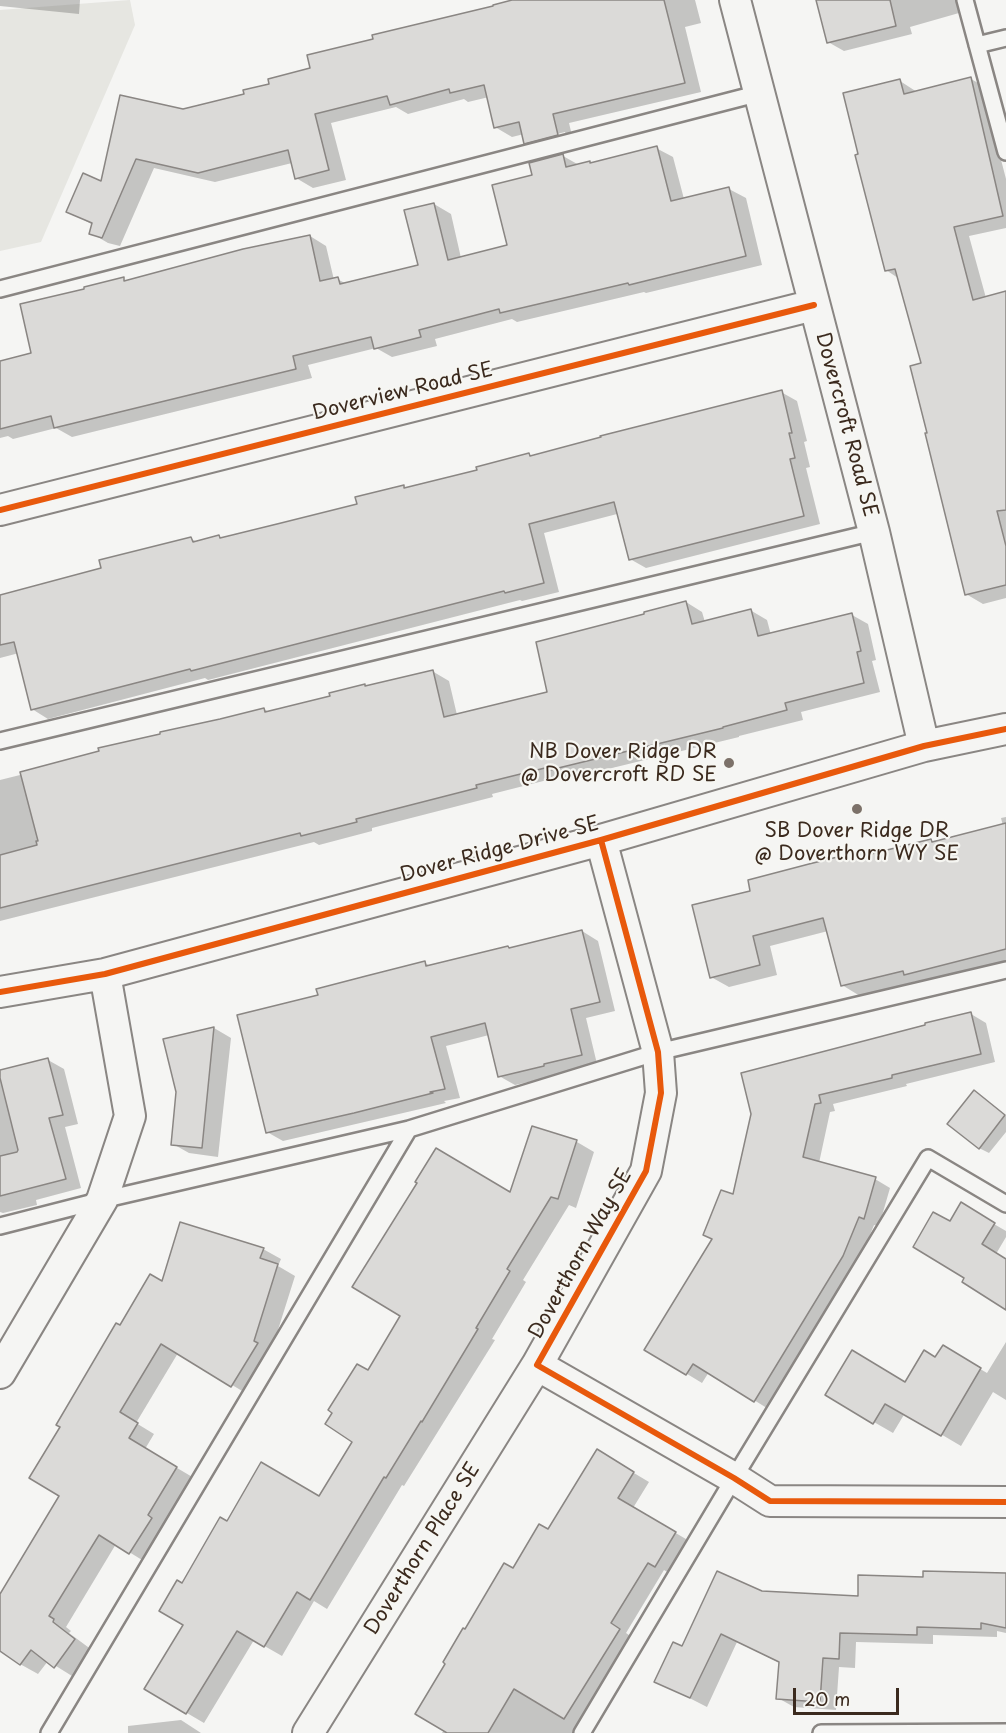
<!DOCTYPE html>
<style>
body{margin:0}
#map{position:relative;width:1006px;height:1733px;overflow:hidden;background:#f5f5f3;font-family:"Playpen Sans",sans-serif}
canvas{display:block}
.scale{position:absolute;left:793px;top:1688px;width:106px;height:27px;box-sizing:border-box;border:3px solid #3b2a1e;border-top:0;padding-left:8px;font-size:18px;line-height:21px;white-space:nowrap;color:#3b2a1e;-webkit-text-stroke:4px #f6f6f2;paint-order:stroke}
</style>
<div id="map">
<canvas width="1006" height="1733"></canvas>
<div class="scale">20 m</div>
</div>
<script>
const c = document.querySelector('canvas').getContext('2d');
c.lineJoin = 'round';
function paint(path, color) {
  c.fillStyle = color;
  c.fill(path, 'evenodd');
}
function stroke(path, color, width, dash) {
  c.strokeStyle = color;
  c.lineWidth = width;
  c.lineCap = dash ? 'butt' : 'round';
  c.setLineDash(dash || []);
  c.stroke(path);
}
function drawText(font, color, halo, rows, align = 'center') {
  c.font = font + ' "Playpen Sans",sans-serif';
  c.lineWidth = 4.5;
  c.setLineDash([]);
  c.textBaseline = 'middle';
  c.strokeStyle = halo;
  c.fillStyle = color;
  for (const [text, x, y, turn = 0] of rows) {
    c.save();
    c.translate(x, y);
    c.rotate((+turn || 0) * Math.PI / 180);
    c.textAlign = isNaN(turn) ? turn : align;
    if (halo) c.strokeText(text, 0, 0);
    c.fillText(text, 0, 0);
    c.restore();
  }
}
const green = new Path2D(`
 M130,0L135,25L41,242L0,251V10Z`);
const shadow = new Path2D(`
 M0,0H80L79,14L0,6Z
 M517,0H695L701,23L685,27L701,92L569,123L574,144L542,152L526,143L524,134L512,137L495,127L489,97L468,102L464,99L408,114L396,107L331,123L346,180L313,188L296,178L292,163L215,182L154,168L120,246L108,243L91,233L93,225L68,211L183,110L246,95L312,69L375,40ZM565,132L566,135L537,142V139Z
 M818,0H963L966,11L910,27L912,34L844,51L828,42Z
 M971,79L987,88L991,121L1006,179V228L969,236L986,298L1006,293V598L983,604L966,594L929,434L923,364L898,278L886,270L900,81L917,92Z
 M656,148L673,157L684,199L729,189L746,198L762,265L646,293L644,292L517,322L512,319L435,339L437,346L392,357L376,348L308,365L312,378L72,437L56,428L13,439L8,436L0,438V362L33,354L123,279L127,281L310,236L326,246L334,280L337,279L347,284L420,266L434,204L451,214L461,258L509,246L534,176L563,156L579,165L592,164Z
 M781,392L797,401L807,441L804,442L810,467L806,468L820,524L646,568L630,559L617,514L544,533L559,592L522,601L520,600L208,680L205,678L48,719L32,709L19,653L0,658V597L103,569L191,539L198,542L219,537L223,539L359,505L404,486L408,489L479,471L529,455L532,456Z
 M686,602L702,612L705,622L750,610L767,620L771,635L852,615L868,624L876,660L872,661L880,692L801,712L803,720L739,736V737L567,779L563,776L492,794L493,797L372,828V831L319,845L314,842L0,921V780L104,754L264,709L269,712L332,697L365,685L368,687L432,671L449,681L457,715L549,693L646,615Z
 M1006,817V963L923,984L917,981L860,996L842,985L828,931L770,946L777,975L729,987L711,977L752,892L866,851L873,855L931,841L935,843L1003,826L1001,818Z
 M582,931L598,941L615,1011L586,1018L597,1064L559,1073V1075L515,1085L499,1076L489,1035L446,1046L460,1098L444,1101L446,1103L283,1141L267,1132L320,996L425,963L432,967L508,947L512,949Z
 M971,1014L986,1023L995,1062L906,1084L907,1086L833,1104L835,1111L830,1112L819,1163L875,1179L890,1188L879,1226L874,1225L858,1264L770,1410L709,1372L702,1383L646,1349L713,1239L734,1196L753,1114Z
 M214,1028L231,1038L218,1157L189,1153L173,1144L178,1092L165,1040Z
 M48,1060L64,1069L78,1124L65,1127L81,1188L36,1200L37,1205L3,1213L0,1212V1072Z
 M974,1092L1006,1116V1132L989,1153L979,1148Z
 M533,1127L577,1142L594,1152L576,1208L569,1205L523,1280L526,1282L492,1339L495,1340L404,1486L402,1485L327,1609L314,1601L282,1656L254,1640L204,1723L146,1689L185,1624L182,1585L228,1523L320,1498L354,1442L368,1372L511,1194Z
 M961,1205L1006,1231V1237L996,1254L1006,1260V1308L967,1278L950,1223Z
 M263,1249L281,1259L278,1266L295,1276L271,1352L249,1395L178,1353L136,1423L154,1434L145,1449L194,1478L147,1563L116,1544L66,1627L71,1631L69,1633L92,1650L72,1676L48,1661L38,1674L20,1664L0,1649V1597L61,1495L120,1326L163,1283Z
 M1006,1342V1400L993,1392L961,1446L905,1413L893,1433L827,1395L906,1384L936,1359L943,1347L987,1373Z
 M597,1451L649,1482L633,1508L691,1542L672,1575L664,1570L626,1633L635,1639L577,1733H442L444,1730L465,1631L513,1570L549,1531Z
 M1006,1575V1633L997,1631V1637L933,1635V1644L856,1642L855,1668L839,1667L836,1710L794,1707L778,1698L780,1663L737,1642L707,1707L656,1681L682,1648L762,1593L859,1598L925,1578Z
 M181,1720L201,1733H128V1726Z`);
const building = new Path2D(`
 M512,0H664L685,83L553,114L558,135L524,144L519,122L494,128L484,85L450,93L449,89L390,105L387,96L315,114L329,170L295,179L288,150L198,173L136,159L102,238L89,234L92,223L66,212L83,173L101,181L120,95L183,109L244,94L243,90L269,84L268,79L310,68L307,55L373,39L372,35L493,6V5Z
 M816,0H890L896,26L827,43Z
 M971,77L1003,216L954,227L973,300L1006,291V510L997,511L1006,546V585L965,595L925,433H927L910,366L921,363L895,269L885,271L855,155L858,154L843,93L900,79L904,94Z
 M657,146L671,201L729,187L746,256L629,285L628,283L500,313L499,309L419,330L421,337L374,349L371,337L293,356L296,369L54,428L51,416L0,429V361L31,353L20,304L84,289V287L124,277V281L243,249L310,235L320,281L338,277L340,284L418,265L404,210L434,203L448,260L507,245L492,185L532,175L529,163L563,154L566,167L590,161V163Z
 M782,390L792,433H789L795,458L790,459L804,516L629,560L614,502L529,524L544,583L505,593L504,591L191,671L190,669L31,710L14,642L0,645V595L101,568L99,560L191,537L193,542L219,535L220,538L277,524L357,504L355,497L404,485V488L477,470L476,467L529,453L530,456L601,437L600,436Z
 M686,601L692,624L751,609L758,636L852,613L861,651L857,652L864,683L785,703L787,710L723,727V728L550,770L549,767L476,785L477,788L356,819L357,822L301,836L300,833L0,908V855L37,845L36,841H38L20,772L99,751L98,748L160,734V732L220,719L264,708L265,712L330,696L329,693L365,684V686L433,670L444,717L547,692L536,642L644,614V612Z
 M1006,823V949L904,975L903,971L841,986L823,918L753,936L760,965L710,978L692,905L750,891L748,880L809,864L866,850L867,855L931,839L932,842Z
 M582,930L600,1002L571,1009L582,1055L544,1064V1066L498,1077L485,1023L431,1037L445,1089L430,1092L433,1093L354,1113L266,1133L237,1015L318,995L316,989L366,976L425,961L426,966L508,946L509,948Z
 M971,1012L981,1054L892,1075V1078L819,1095L821,1103L815,1104L803,1157L876,1177L864,1219L859,1217L843,1256L754,1402L693,1364L686,1375L644,1350L712,1239L703,1235L721,1190L733,1194L751,1114L741,1073L925,1025V1023Z
 M214,1027L202,1148L171,1145L176,1092L163,1039Z
 M48,1058L63,1115L49,1118L66,1179L0,1196V1156L17,1152L18,1150L0,1078V1070Z
 M974,1090L1005,1115L979,1149L947,1124Z
 M532,1126L577,1140L558,1199L551,1197L507,1269L510,1271L476,1328L478,1329L422,1422L421,1421L386,1478L384,1477L310,1600L297,1592L264,1647L237,1631L186,1714L144,1689L183,1625L159,1611L177,1580L182,1583L220,1517L227,1521L261,1462L319,1496L352,1442L325,1424L332,1413L328,1410L357,1364L368,1370L400,1316L352,1287L417,1183L415,1182L436,1148L510,1192Z
 M961,1202L995,1223L982,1244L1006,1259V1310L962,1282L964,1278L913,1247L933,1212L950,1221Z
 M180,1222L264,1248L260,1258L278,1264L254,1341L258,1343L231,1387L161,1344L120,1412L138,1423L129,1438L177,1467L148,1515L152,1518L129,1554L99,1535L49,1616L54,1619L53,1622L75,1639L54,1668L31,1650L20,1665L0,1651V1594L59,1496L29,1478L60,1427L56,1425L116,1323L120,1325L150,1274L162,1281Z
 M943,1345L981,1368L941,1436L885,1404L873,1424L825,1395L852,1350L905,1382L924,1350L935,1357Z
 M597,1449L634,1472L618,1498L676,1532L655,1567L648,1563L611,1623L620,1629L564,1719L514,1689L488,1733H447L415,1714L445,1664L443,1662L463,1628L465,1629L504,1563L513,1568L539,1524L548,1529Z
 M717,1571L762,1591L858,1596V1575L923,1577V1571L1006,1573V1628L981,1623V1629L917,1627V1635L840,1633L839,1659L823,1658L820,1702L776,1699L779,1662L721,1634L690,1698L654,1682L673,1642L682,1646Z`);
const lane = new Path2D(`
 M965,0L1006,152
 M977,45L1006,38
 M0,289L760,93
 M0,741L874,532
 M0,1226L102,1200L409,1129L658,1052L1006,970
 M49,1733L409,1129
 M582,1733L734,1478L928,1158L1006,1204
 M821,1733L1006,1732`);
const street = new Path2D(`
 M735,0L874,532L924,746
 M0,510L814,305
 M601,840L658,1052L661,1093L646,1171L537,1365L734,1478L770,1501L1006,1502
 M0,992L105,974L601,840L924,746L1006,729
 M0,1373L102,1200L130,1116L105,974
 M308,1733L537,1365`);
const cycleway = new Path2D(`
 M0,510L814,305
 M601,840L658,1052L661,1093L646,1171L537,1365L734,1478L770,1501L1006,1502
 M0,992L105,974L601,840L924,746L1006,729`);
const markers = [
 [729,763,6,"#7c7169"],
 [857,809,6,"#7c7169"]
];
const streetNames = [
 ["Doverview Road SE",403,392,-14],
 ["Dovercroft Road SE",846,425,75],
 ["Dover Ridge Drive SE",500,850,-15],
 ["Doverthorn Way SE",581,1254,-61],
 ["Doverthorn Place SE",423,1549,-58]
];
const poiNames = [
 ["NB Dover Ridge DR",717,752],
 ["@ Dovercroft RD SE",717,775],
 ["SB Dover Ridge DR",857,831,"center"],
 ["@ Doverthorn WY SE",857,854,"center"]
];
paint(green, '#e6e6e1');
paint(shadow, '#0003');
paint(building, '#dbdad8');
stroke(building, '#8a8683', 1.5);
stroke(lane, '#8a8683', 20);
stroke(street, '#8a8683', 34);
stroke(lane, '#f5f5f3', 15);
stroke(street, '#f5f5f3', 30);
stroke(cycleway, '#e8590c', 6);
for (const [x, y, r, color] of markers) {
  const dot = new Path2D();
  dot.arc(x, y, r, 0, 2 * Math.PI);
  c.fillStyle = color;
  c.fill(dot);
  stroke(dot, '#f6f6f2', 2);
}
drawText('20px', '#3b2a1e', '#f6f6f2', streetNames);
drawText('20px', '#3b2a1e', '#f6f6f2', poiNames, 'right');
</script>
